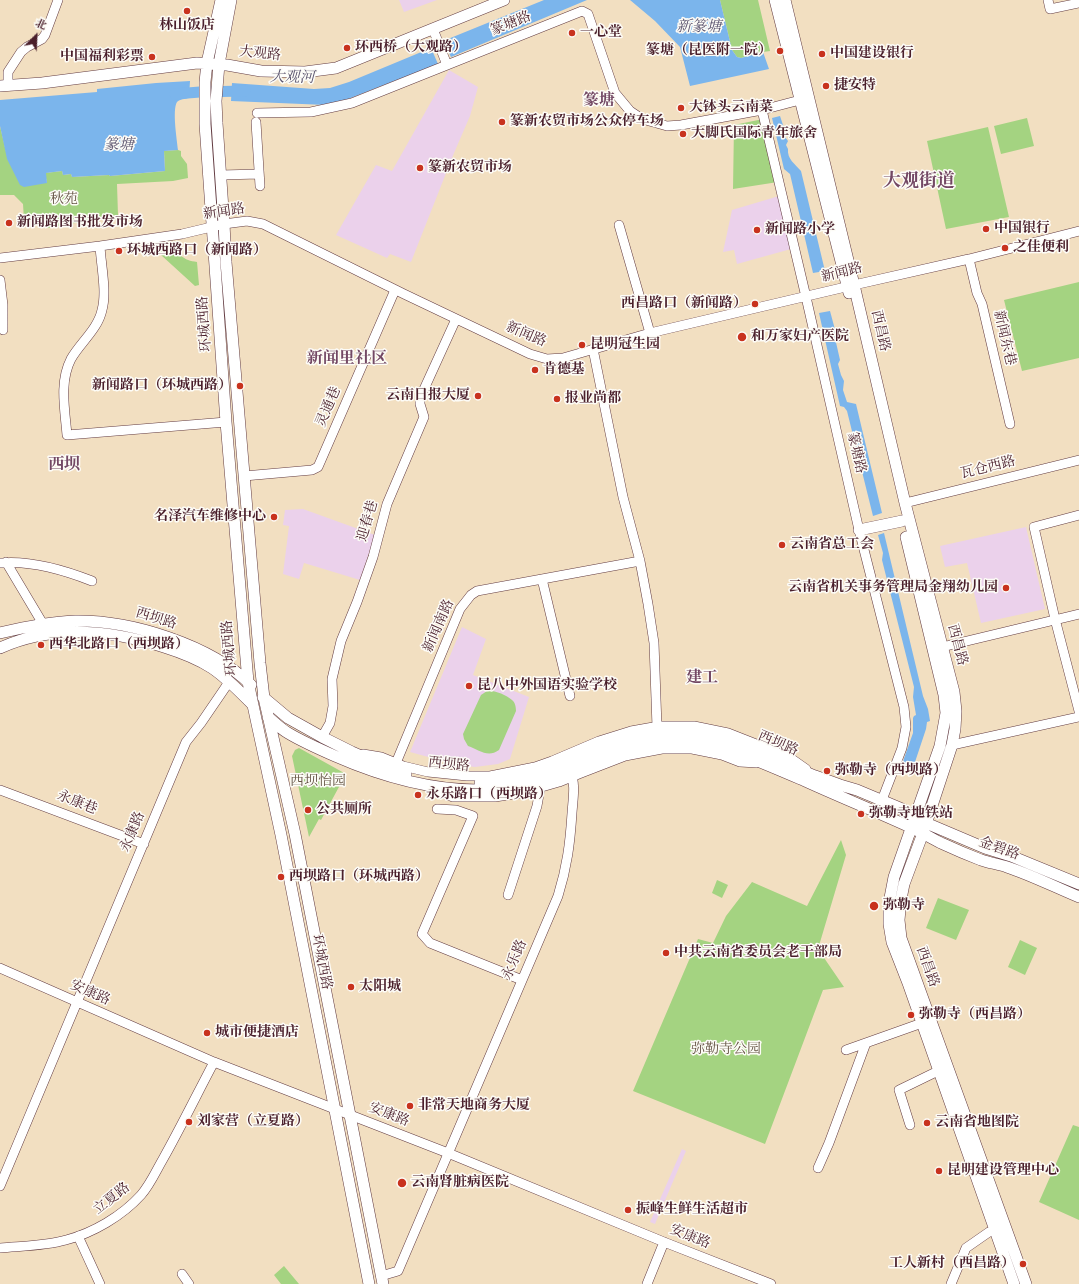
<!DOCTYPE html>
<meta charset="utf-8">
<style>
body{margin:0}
#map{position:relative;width:1079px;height:1284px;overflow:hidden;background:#f2dfc1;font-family:"Libre Bodoni","Noto Serif SC",serif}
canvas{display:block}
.north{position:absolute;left:16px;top:16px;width:40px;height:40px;-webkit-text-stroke:3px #fdfcf7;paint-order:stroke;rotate:24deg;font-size:11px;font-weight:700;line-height:16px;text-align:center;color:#4a1f2b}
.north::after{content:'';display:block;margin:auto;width:14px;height:18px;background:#4a1f2b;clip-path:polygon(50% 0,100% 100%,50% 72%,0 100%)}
</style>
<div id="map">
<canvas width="1079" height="1284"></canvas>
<div class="north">北</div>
</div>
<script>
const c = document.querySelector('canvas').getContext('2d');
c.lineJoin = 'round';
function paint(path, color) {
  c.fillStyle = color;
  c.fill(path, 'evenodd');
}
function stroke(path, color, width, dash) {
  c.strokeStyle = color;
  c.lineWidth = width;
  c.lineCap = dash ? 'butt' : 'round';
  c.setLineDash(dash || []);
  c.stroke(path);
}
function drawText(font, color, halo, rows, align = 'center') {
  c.font = font + ' "Libre Bodoni","Noto Serif SC",serif';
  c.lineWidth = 3;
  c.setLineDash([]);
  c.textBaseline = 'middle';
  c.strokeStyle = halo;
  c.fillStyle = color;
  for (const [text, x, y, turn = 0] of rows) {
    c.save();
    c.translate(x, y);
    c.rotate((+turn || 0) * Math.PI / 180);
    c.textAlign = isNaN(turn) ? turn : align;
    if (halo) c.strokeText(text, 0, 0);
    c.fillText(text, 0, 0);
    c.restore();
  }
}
const built = new Path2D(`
 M399,0H437L404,12Z
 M449,70L478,87L470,116L454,153L411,262L390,254L387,258L336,235L376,165L392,171Z
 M779,196L791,249L737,264L734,250L723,252L732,210Z
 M303,509L375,535L360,580L304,563L299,579L283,574L289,526L283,525L285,510Z
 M1026,527L1045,609L981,623L967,563L945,567L940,546Z
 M462,627L486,639L473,675L529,697L510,759L498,764L475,767L454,764L410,752Z
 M682,1149L686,1151L655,1224L650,1222Z`);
const green = new Path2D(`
 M720,0H758L770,51L763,52L741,58L737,57L732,50Z
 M1027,118L1034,146L1001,154L994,126Z
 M763,119L778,182L733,189L734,125Z
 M0,126L8,160L47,183L45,173L62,171L63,175L71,174L72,177L109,175L110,176L165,171L164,151L178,150L181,151V156L187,164L188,178L173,181L117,184L118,215L48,228L46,217L24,220L23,204L14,195H0Z
 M988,127L1009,217L946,229L927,141Z
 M180,249V255C186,260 190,261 197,262L199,285L195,286L161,255V250Z
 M1079,282V358L1022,371L1004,300Z
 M487,691C494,690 506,695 512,700C515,702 516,707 516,711L499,750C488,758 479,750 468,746L464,739L463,734L481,695Z
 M299,748L346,774L321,820L319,819L309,837L292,756L295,750Z
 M841,840L846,855L818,949L844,987L823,990L765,1144L633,1091L698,939L713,943L726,916L752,882L807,906Z
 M717,880L728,885L722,898L712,893Z
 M938,898L969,910L956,940L926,928Z
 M1020,940L1037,948L1025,975L1008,967Z
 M1073,1125L1079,1127V1220L1039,1202Z
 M284,1266L299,1284H281L274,1275Z`);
const water = new Path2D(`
 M544,0H587L451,57L443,41Z
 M630,0H720L732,50L737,57L741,58L763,52L769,69L690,86L680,47L655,21Z
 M431,48L438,64L343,101L326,105L231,101L232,83L314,89L330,88L349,82Z
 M190,81L189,98C185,99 180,99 177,102C172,110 177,140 178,150L164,151L165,171L110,176L109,175L72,177L71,174L63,175L62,171L46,173L47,183L24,187L20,185L7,159L0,126V100L97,92V89L156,83Z
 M780,116L786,134L785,137L788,141L786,145L788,149C787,159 795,164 801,171L825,271L813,273L790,174L784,169L772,118Z
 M830,311L837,337L835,338L840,360L838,364L841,375L844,381L843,390L847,402L856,404L882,513L873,516L847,411L844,407L840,406L819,313Z
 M884,533L923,696L928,709L930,721L927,722L926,729L912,771L901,767L913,733V718L914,716L916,715L913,697L914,687L882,560L883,553L878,535Z`);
const river = new Path2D(`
 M175,94L200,92L245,91`);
const minor = new Path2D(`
 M1048,0L1050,9L1079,3
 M433,29L447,65
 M8,86V72L21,52L27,47L42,39L45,35L58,0
 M762,110L806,297L859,530L904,707L906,727L902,748L882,800
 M257,113L311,112L352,103L582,11L588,14L615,93L630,111L642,119L667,126L681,125L762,110L800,100
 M256,122L260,186
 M221,175L259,174
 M619,225L650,333
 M100,246C101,265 107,292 102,310C98,329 80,343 71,359C59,382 65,410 67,435L226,422
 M0,258L100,246L182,234L224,224L247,221L263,224L404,294L530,354L547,359L563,358L650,333L854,285L969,259L1079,231
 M969,259L977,293L982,304L1010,424
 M0,280L3,305V330
 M593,349L623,497L640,561L648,604L654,643L657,727
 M244,476L312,470L318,467L395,290
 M905,503L1079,460
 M1079,515L1034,527L1055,619L1079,711
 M6,562L43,624
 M0,563C31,560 64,570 92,581
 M542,579L570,696
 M942,647L1079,614
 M322,737L330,723L333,706L332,679L341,641L357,602L373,557L387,504L424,417L420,404V398L456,319
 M952,745L1079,717
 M363,754L381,757L403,766L428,772L467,776H490L535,767L552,761L599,741L631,731L659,726H694L728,733L789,757L806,769
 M396,763L460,609L471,595L477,591L640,561
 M433,789L453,797H495L521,793L559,782L581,773L625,756L662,749H692L722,755L740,762L757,763
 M0,790L144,844
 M437,809L456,810L473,816L422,934L430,943L522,980
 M508,895L537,806L540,789
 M0,968L214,1062L448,1153L664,1242L771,1284
 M846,1050L922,1023
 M910,1125L899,1090L938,1071
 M818,1168L829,1143L866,1043
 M0,1186L186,742L201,723L229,682
 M78,1236L100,1284
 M0,1248C22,1246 45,1246 66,1240C93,1233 122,1216 141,1195C150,1185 156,1171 163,1159C181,1127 197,1094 214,1062
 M182,1274L189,1284
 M381,1276L398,1271L558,896C567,867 570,844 572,813C573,798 576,784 570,770
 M647,1284L664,1242
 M951,1284L966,1248L989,1232L995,1230`);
const major = new Path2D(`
 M221,0L207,63L205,82V124L226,422L248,682L281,835L369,1284
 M231,0L219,64L216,101L217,123L224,224L226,262L260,663L264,698L295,834L383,1284
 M775,0L849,293
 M785,0L854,285L905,503L954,692L956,711L955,729L952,745L923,833L904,884L901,899L899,920L901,938L1026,1284
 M0,86L42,83L197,63L227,65L261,71L305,72L336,68L504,0
 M859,530L902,521
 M906,537L944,695L946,713L940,746L894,877L889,903V924L892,942L908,983L1014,1284
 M0,633C25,627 49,622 75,621C131,620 211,645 251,685
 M0,648C54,624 110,630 164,647C180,652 198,659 212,668C227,678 240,692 253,705
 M263,697L288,718L322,737L352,752L379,764L406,774
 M268,717C274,722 281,729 288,733C303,742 319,749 335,756C399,784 469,801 538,782C552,778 565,772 578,766C619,749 660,737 705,745C739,751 771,767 803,780C838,796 875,811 910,827C921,832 931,838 941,843C954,849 968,855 981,860C990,863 998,864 1007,867C1031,875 1055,887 1079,897
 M480,783H491L537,774L555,768L602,748L633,738L660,734H693L726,740L745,747L815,776L840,785L857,790L900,808L926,823L985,848L1011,856L1079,884`);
const markers = [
 [187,11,4,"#c8321e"],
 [572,33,4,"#c8321e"],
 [347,48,4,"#c8321e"],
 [780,51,4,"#c8321e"],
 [822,54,4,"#c8321e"],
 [152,57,4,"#c8321e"],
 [826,86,4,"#c8321e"],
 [681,108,4,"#c8321e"],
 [502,122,4,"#c8321e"],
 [683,134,4,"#c8321e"],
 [420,168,4,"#c8321e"],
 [9,223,4,"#c8321e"],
 [986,229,4,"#c8321e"],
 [757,230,4,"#c8321e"],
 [1005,248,4,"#c8321e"],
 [119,251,4,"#c8321e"],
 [755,304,4,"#c8321e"],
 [742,337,5,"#c8321e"],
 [582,345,4,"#c8321e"],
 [535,370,4,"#c8321e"],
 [240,386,4,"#c8321e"],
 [478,396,4,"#c8321e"],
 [557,399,4,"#c8321e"],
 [274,517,4,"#c8321e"],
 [782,545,4,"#c8321e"],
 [1006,588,4,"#c8321e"],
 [41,645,4,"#c8321e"],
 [469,686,4,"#c8321e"],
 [827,771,4,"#c8321e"],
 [418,795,4,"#c8321e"],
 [308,810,4,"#c8321e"],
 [861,814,4,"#c8321e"],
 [281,877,4,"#c8321e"],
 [874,906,5,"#c8321e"],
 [666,953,4,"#c8321e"],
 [351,987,4,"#c8321e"],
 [911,1015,4,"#c8321e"],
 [207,1033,4,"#c8321e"],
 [410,1106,4,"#c8321e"],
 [189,1122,4,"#c8321e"],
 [927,1123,4,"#c8321e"],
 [939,1171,4,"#c8321e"],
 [402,1183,5,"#c8321e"],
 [628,1210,4,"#c8321e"],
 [1023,1264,4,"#c8321e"]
];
const streetNames = [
 ["篆塘路",511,24,-22],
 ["大观路",260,54,6],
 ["新闻路",224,212,-8],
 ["新闻路",842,273,-14],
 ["环城西路",205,324,-94],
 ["西昌路",880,331,77],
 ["新闻路",526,335,23],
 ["新闻东巷",1004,338,77],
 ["灵通巷",329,407,-67],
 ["篆塘路",856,453,77],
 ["瓦仓西路",988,468,-14],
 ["迎春巷",368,521,-74],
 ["西坝路",156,619,17],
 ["新闻南路",439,626,-66],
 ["西昌路",957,645,75],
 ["环城西路",230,648,-95],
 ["西坝路",778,744,23],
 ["西坝路",449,765,6],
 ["永康巷",77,803,21],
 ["永康路",133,832,-67],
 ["金碧路",999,849,20],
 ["永乐路",515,960,-67],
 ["环城西路",321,962,79],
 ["西昌路",927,967,70],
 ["安康路",90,993,24],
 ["安康路",389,1115,21],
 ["立夏路",112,1199,-38],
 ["安康路",690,1237,22]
];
const poiNames = [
 ["林山饭店",187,26,"center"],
 ["一心堂",580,33],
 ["环西桥（大观路）",355,48],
 ["篆塘（昆医附一院）",772,51,"right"],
 ["中国建设银行",830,54],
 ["中国福利彩票",144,57,"right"],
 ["捷安特",834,86],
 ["大钵头云南菜",689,108],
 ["篆新农贸市场公众停车场",510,122],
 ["大脚氏国际青年旅舍",691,134],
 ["篆新农贸市场",428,168],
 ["新闻路图书批发市场",17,223],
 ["中国银行",994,229],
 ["新闻路小学",765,230],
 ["之佳便利",1013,248],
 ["环城西路口（新闻路）",127,251],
 ["西昌路口（新闻路）",747,304,"right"],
 ["和万家妇产医院",751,337],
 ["昆明冠生园",590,345],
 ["肯德基",543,370],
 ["新闻路口（环城西路）",232,386,"right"],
 ["云南日报大厦",470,396,"right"],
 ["报业尚都",565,399],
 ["名泽汽车维修中心",266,517,"right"],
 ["云南省总工会",790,545],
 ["云南省机关事务管理局金翔幼儿园",998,588,"right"],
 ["西华北路口（西坝路）",49,645],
 ["昆八中外国语实验学校",477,686],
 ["弥勒寺（西坝路）",835,771],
 ["永乐路口（西坝路）",426,795],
 ["公共厕所",316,810],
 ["弥勒寺地铁站",869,814],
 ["西坝路口（环城西路）",289,877],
 ["弥勒寺",883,906],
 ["中共云南省委员会老干部局",674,953],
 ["太阳城",359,987],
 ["弥勒寺（西昌路）",919,1015],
 ["城市便捷酒店",215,1033],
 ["非常天地商务大厦",418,1106],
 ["刘家营（立夏路）",197,1122],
 ["云南省地图院",935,1123],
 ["昆明建设管理中心",947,1171],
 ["云南肾脏病医院",411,1183],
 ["振峰生鲜生活超市",636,1210],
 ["工人新村（西昌路）",1015,1264,"right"]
];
const parkNames = [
 ["秋苑",64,200],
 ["西坝怡园",318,782],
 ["弥勒寺公园",726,1050]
];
const waterNames = [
 ["新篆塘",699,27],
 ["大观河",292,78,1],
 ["篆塘",119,145]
];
const quarterNames = [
 ["篆塘",599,101],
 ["新闻里社区",347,359],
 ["西坝",64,465],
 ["建工",702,678]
];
const districtNames = [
 ["大观街道",919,182]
];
paint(built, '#ebd1eb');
paint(green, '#a4d381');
paint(water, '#7bb5ec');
stroke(river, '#7bb5ec', 11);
stroke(minor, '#633c42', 10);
stroke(major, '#633c42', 12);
stroke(minor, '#fff', 9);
stroke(major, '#fff', 11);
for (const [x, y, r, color] of markers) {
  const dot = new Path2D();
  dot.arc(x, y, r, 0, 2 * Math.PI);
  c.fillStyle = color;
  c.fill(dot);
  stroke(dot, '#fdfcf7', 1.5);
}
drawText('14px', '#4a1f2b', '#fdfcf7', streetNames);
drawText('bold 14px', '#4a1f2b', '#fdfcf7', poiNames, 'left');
drawText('14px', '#655545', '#fdfcf7', parkNames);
drawText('italic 15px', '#5b546f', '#fdfcf7', waterNames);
drawText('bold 16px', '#734864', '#fdfcf7', quarterNames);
drawText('bold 18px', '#734864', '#fdfcf7', districtNames);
</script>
